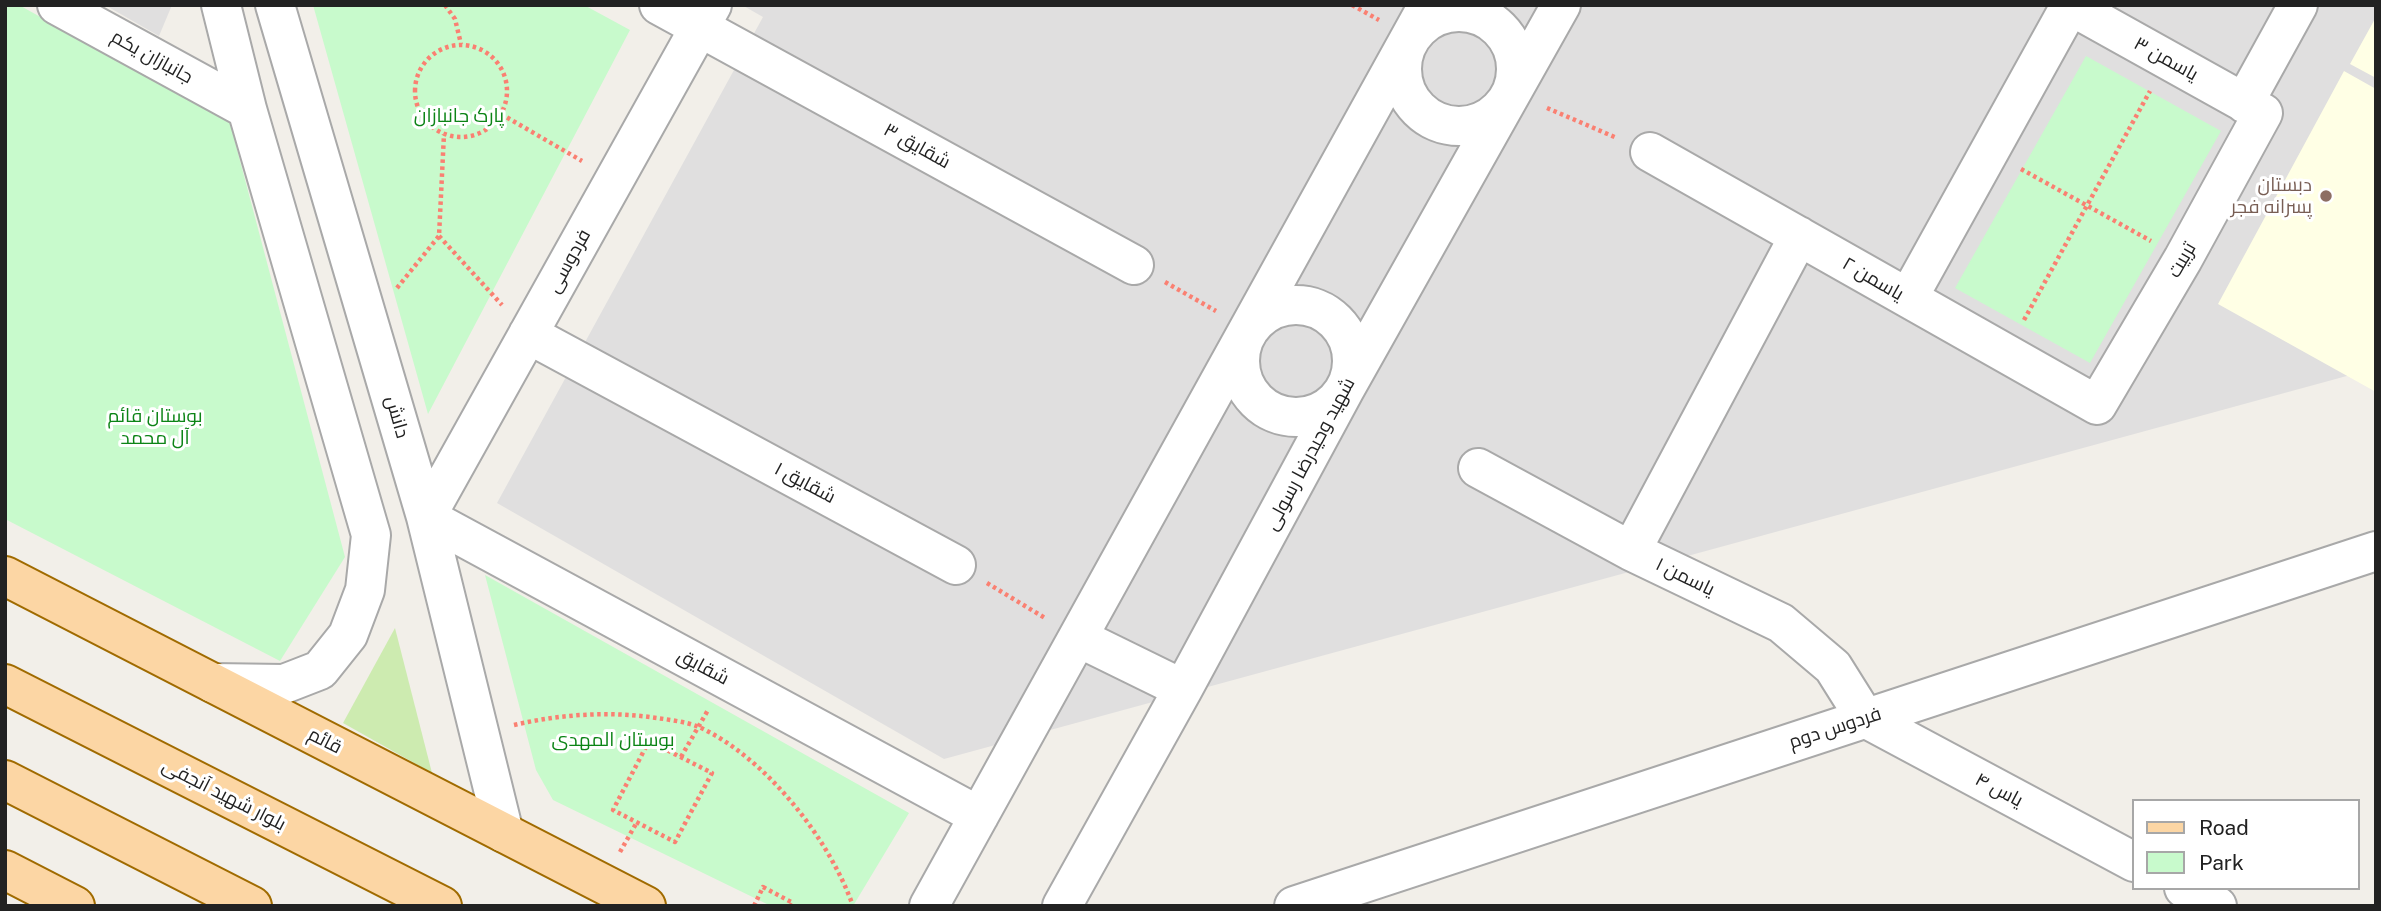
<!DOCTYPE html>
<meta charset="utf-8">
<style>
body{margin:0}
#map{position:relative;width:2381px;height:911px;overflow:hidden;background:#f2efe9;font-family:"Public Sans",sans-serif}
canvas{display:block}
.frame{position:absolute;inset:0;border:7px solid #222;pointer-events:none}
.legend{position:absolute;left:2132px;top:799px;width:228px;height:91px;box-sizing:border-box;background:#fff;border:2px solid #a7a7a7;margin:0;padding:9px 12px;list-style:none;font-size:21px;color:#222}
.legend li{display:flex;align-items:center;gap:14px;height:35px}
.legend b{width:35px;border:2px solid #a7a7a7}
</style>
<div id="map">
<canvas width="2381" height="911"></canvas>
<div class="frame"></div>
<ul class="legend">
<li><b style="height:9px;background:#fcd6a4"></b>Road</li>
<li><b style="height:19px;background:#c8facc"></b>Park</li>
</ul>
</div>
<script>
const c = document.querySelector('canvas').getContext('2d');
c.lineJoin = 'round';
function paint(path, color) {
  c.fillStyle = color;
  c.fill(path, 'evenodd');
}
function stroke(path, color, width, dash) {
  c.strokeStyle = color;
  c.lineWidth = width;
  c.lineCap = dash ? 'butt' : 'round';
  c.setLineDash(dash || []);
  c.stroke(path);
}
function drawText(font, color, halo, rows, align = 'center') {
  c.font = font + ' "Public Sans",Cairo,sans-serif';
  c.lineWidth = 6;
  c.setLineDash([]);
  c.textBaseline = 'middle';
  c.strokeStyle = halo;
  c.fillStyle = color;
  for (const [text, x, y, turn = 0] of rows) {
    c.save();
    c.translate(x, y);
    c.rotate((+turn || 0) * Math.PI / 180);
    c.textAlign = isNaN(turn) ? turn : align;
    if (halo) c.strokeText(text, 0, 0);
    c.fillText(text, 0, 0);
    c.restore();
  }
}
const residential = new Path2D(`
 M105,5H172L159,36Z
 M742,5H2376V368L944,759L497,503L763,17Z`);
const education = new Path2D(`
 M2376,17V78L2350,64Z
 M2344,71L2376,89V392L2218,304Z`);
const grass = new Path2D(`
 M395,628L432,773L343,723Z`);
const park = new Path2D(`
 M5,5H19L230,123L345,557L280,661L5,519Z
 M313,5H584L630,30L428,414Z
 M2086,56L2221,131L2090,363L1955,288Z
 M485,575L909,813L853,906H771L553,800L536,770Z`);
const path = new Path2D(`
 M445,5L455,19L461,44
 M1352,5L1379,20
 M415 91a46 46 0 1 1 92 0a46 46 0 1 1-92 0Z
 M1547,108L1617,138
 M501,114L582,161
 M2021,169L2151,241
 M439,236L502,305
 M1165,282L1216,311
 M397,288L439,236L444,134
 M2024,320L2150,91
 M987,583L1045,618
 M514,725C562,714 609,711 657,718C671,720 687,722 699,727C765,757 829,838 853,906
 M649,741L712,773L675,842L613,810Z
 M681,757L708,710
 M620,852L637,822
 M754,906L763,887L793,903L791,906`);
const minor = new Path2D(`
 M57,5L247,109
 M275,5L426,517L504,833
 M659,5L1134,265
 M1402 69a57 57 0 1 1 114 0a57 57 0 1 1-114 0Z
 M2244,103L2298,5
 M1650,152L2097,405L2183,259L2263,113L2069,5
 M1908,298L2070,6
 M1240 361a56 56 0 1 1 112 0a56 56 0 1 1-112 0Z
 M528,334L956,565
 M1478,468L1631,551L1781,623L1833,667L1865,718L2134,862
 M426,517L979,816
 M426,517L712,5
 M1631,551L1799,236
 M1079,638L1183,689
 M213,683L284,684L320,670L348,635L365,590L371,535L247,109L221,5
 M2184,888L2217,906
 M929,906L1428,5
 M1062,906L1183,689L1345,389L1561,5
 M1294,906L2376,551`);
const major = new Path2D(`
 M5,576L646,906
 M5,684L442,906
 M5,780L252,906
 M5,870L75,906`);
const markers = [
 [2326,196,7,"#8d6e63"]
];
const streetNames = [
 ["جانبازان یکم",152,57,29],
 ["یاسمن ۳",2166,59,29],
 ["شقایق ۳",917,146,29],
 ["تربیت",2182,260,-60],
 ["فردوسی",569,261,-61],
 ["یاسمن ۲",1873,279,30],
 ["دانش",397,417,74],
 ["شهید وحیدرضا رسولی",1310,454,-62],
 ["شقایق ۱",805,483,28],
 ["یاسمن ۱",1685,577,26],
 ["شقایق",703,667,28],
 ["فردوس دوم",1835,728,-18],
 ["قائم",325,741,27],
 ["یاس ۴",1999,790,28],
 ["بلوار شهید آنجفی",224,795,27]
];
const parkNames = [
 ["پارک جانبازان",459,116],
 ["بوستان قائم",155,416],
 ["آل محمد",155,438],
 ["بوستان المهدی",613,740]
];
const educationNames = [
 ["دبستان",2312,185],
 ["پسرانه فجر",2312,207]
];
paint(residential, '#e0dfdf');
paint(education, '#ffffe5');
paint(grass, '#cdebb0');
paint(park, '#c8facc');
stroke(minor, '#a9a9a9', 42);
stroke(major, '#a06b00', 42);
stroke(path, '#fa8072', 4.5, [3.5, 3.5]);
stroke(minor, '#fff', 38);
stroke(major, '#fcd6a4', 38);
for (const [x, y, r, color] of markers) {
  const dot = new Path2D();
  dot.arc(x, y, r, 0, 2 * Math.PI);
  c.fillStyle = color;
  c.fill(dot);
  stroke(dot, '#fff', 2.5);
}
drawText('19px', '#222', '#fff', streetNames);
drawText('19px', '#0c8416', '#fff', parkNames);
drawText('19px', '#785e54', '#fff', educationNames, 'right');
</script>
